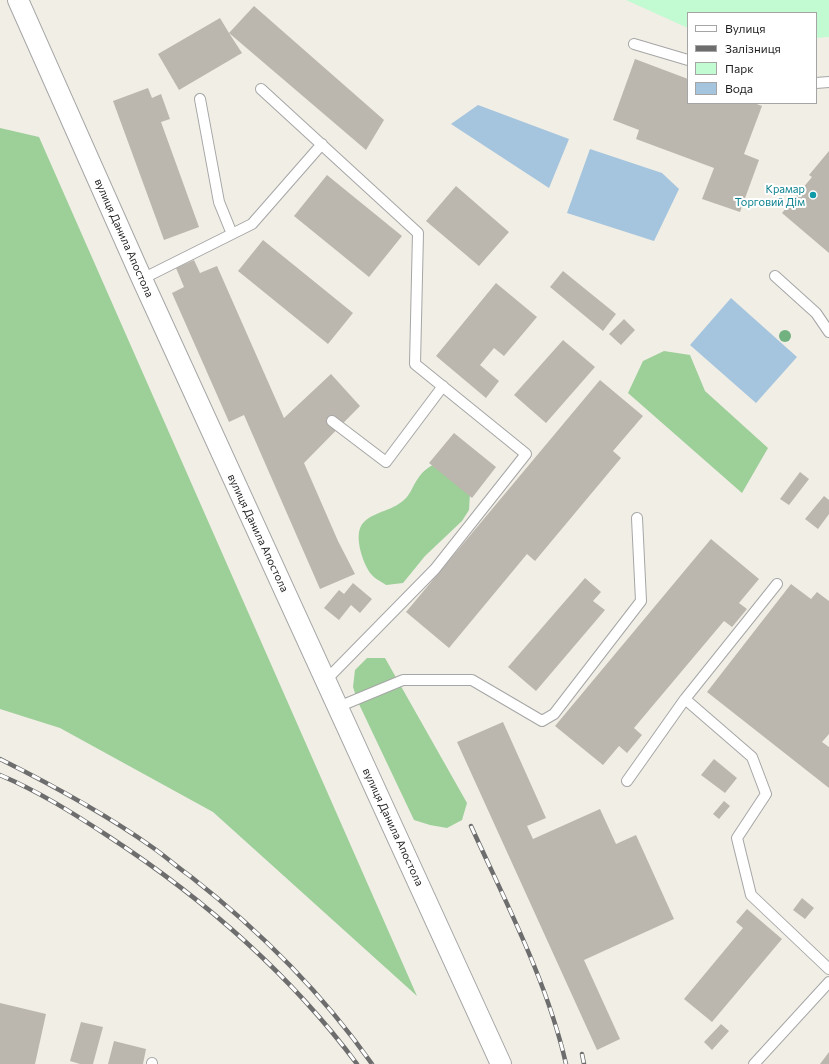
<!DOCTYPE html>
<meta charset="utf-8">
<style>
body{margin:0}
#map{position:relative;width:829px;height:1064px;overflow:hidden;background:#f0eee5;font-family:Commissioner,sans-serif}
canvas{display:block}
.legend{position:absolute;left:687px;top:12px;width:130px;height:92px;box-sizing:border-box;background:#fff;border:1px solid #a5a5a5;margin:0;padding:5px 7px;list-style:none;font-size:12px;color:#1f1f1f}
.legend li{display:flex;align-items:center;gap:8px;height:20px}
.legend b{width:20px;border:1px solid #a5a5a5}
</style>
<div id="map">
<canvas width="829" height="1064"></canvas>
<ul class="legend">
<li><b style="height:5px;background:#fff"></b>Вулиця</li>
<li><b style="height:5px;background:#6d6d6d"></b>Залізниця</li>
<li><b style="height:11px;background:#c2fad2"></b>Парк</li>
<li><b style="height:11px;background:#a5c4de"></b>Вода</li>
</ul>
</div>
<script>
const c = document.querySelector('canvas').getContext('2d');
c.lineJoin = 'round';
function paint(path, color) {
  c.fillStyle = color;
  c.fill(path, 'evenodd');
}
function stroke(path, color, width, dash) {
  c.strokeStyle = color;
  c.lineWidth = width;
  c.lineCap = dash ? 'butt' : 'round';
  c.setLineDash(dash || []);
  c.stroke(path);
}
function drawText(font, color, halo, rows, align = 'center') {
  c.font = font + ' Commissioner,sans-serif';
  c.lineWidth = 4;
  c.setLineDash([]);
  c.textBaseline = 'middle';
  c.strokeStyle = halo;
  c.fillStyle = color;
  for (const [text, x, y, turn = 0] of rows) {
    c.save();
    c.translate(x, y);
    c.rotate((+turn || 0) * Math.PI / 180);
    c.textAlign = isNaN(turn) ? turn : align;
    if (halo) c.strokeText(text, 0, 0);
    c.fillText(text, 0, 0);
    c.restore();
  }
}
const forest = new Path2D(`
 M0,128L39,137L417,996L213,812L60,728L0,709Z
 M664,351L690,355L705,391L768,448L742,493L628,393L643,361Z
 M441,461L470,493L469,510L462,521L425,556L403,583L386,585C382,582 375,579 371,574C363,564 352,533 364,522C375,511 394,511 406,498C409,495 412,489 414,485C422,471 426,468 441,461Z
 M367,658H385L467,803L462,820L447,828L430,825L414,820L358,702L353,687L355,670Z`);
const park = new Path2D(`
 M626,0H829V37L816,38V13H688V28Z`);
const water = new Path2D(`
 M478,105L569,139L549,188L451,124Z
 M590,149L662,173L679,189L654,241L567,213Z
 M731,298L797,357L756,403L690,345Z`);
const building = new Path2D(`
 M254,6L384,120L366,150L229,33L242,53L179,90L158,54L220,18L229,33Z
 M635,59L688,79V103H754L762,106L744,154L759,160L740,212L702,199L714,168L636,139L639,130L613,120Z
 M148,88L152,98L161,94L170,119L161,122L199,227L164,240L113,101Z
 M829,151V253L782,213L812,177L809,175Z
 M327,175L402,236L369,277L294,216Z
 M456,186L509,232L479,266L426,221Z
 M263,240L353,313L328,344L238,271Z
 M194,260L200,273L217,266L284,418L331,374L360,406L304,463L338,541L355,574L320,589L244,415L229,422L172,293L184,287L176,268Z
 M563,271L616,314L603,331L550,287Z
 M496,283L537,317L504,356L494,348L480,365L499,381L486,398L436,356Z
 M624,319L635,330L621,345L609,334Z
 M563,340L595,367L546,423L514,395Z
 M600,380L643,416L613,451L621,458L535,561L527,554L449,648L406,612Z
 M454,433L496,467L472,498L429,463Z
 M800,472L809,479L789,505L780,499Z
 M824,496L829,500V514L818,529L805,519Z
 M711,539L759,579L739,603L747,609L732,627L724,621L634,728L642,735L627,753L619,746L603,765L555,726Z
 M585,578L601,592L593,601L605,610L536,691L508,667Z
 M353,583L372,599L360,613L351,605L339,620L324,608L339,590L344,594Z
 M791,584L811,599L817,592L829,601V734L822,742L829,747V788L707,692Z
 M503,722L546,818L527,826L533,839L600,809L616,844L636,835L674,919L584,960L620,1039L597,1050L457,742Z
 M714,759L737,778L725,793L701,775Z
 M724,801L730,806L719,819L713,814Z
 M802,898L814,908L805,919L793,910Z
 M747,909L782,939L712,1022L684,999L743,928L736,922Z
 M0,1003L46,1014L35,1064H0Z
 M81,1022L103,1027L93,1064H80L70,1061Z
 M721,1024L729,1031L712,1050L704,1042Z
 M114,1041L146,1049L143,1064H108Z
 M829,1052V1064H820Z`);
const lane = new Path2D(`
 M634,44L688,60
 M816,83L829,82
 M261,89L418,233L415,364L526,454L435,569L326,680
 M200,99L219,202L232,234
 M775,276L816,313L829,332
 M142,279L252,224L322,144
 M332,421L386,462L443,386
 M777,584L685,699L752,757L766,794L737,838L751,895L829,969
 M338,707L403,680H472L542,721L554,714L641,601L637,518
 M627,781L685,699
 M152,1064V1063
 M754,1064L829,982`);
const street = new Path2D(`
 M18,0L142,279L501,1064`);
const rail = new Path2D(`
 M0,759C52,785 104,813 152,847C165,856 177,867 190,876C259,930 322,993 372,1064
 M0,775C38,791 73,813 108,836C203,898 289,973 357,1064
 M471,826C506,903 547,981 566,1064
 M582,1054L584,1064`);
const trees = [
 [785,336]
];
const markers = [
 [813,195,4,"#0f9aa8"]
];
const cultureNames = [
 ["Крамар",805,189],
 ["Торговий Дім",805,202]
];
const streetNames = [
 ["вулиця Данила Апостола",124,238,66],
 ["вулиця Данила Апостола",258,533,65],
 ["вулиця Данила Апостола",393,827,65]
];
paint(forest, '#9dcf99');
paint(park, '#c2fad2');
paint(water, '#a5c4de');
paint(building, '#bcb7ae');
stroke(lane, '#a6a6a6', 12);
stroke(street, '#a6a6a6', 22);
stroke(lane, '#fff', 10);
stroke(street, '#fff', 20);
stroke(rail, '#6d6d6d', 4.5);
stroke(rail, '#fff', 3, [9]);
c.fillStyle = '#72b180';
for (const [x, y] of trees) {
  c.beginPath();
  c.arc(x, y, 6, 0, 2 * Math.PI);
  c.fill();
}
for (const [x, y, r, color] of markers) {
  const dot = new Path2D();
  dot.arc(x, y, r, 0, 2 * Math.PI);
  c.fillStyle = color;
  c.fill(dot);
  stroke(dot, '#fff', 1.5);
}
drawText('11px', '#0d838f', '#fff', cultureNames, 'right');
drawText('11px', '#1f1f1f', '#fff', streetNames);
</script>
